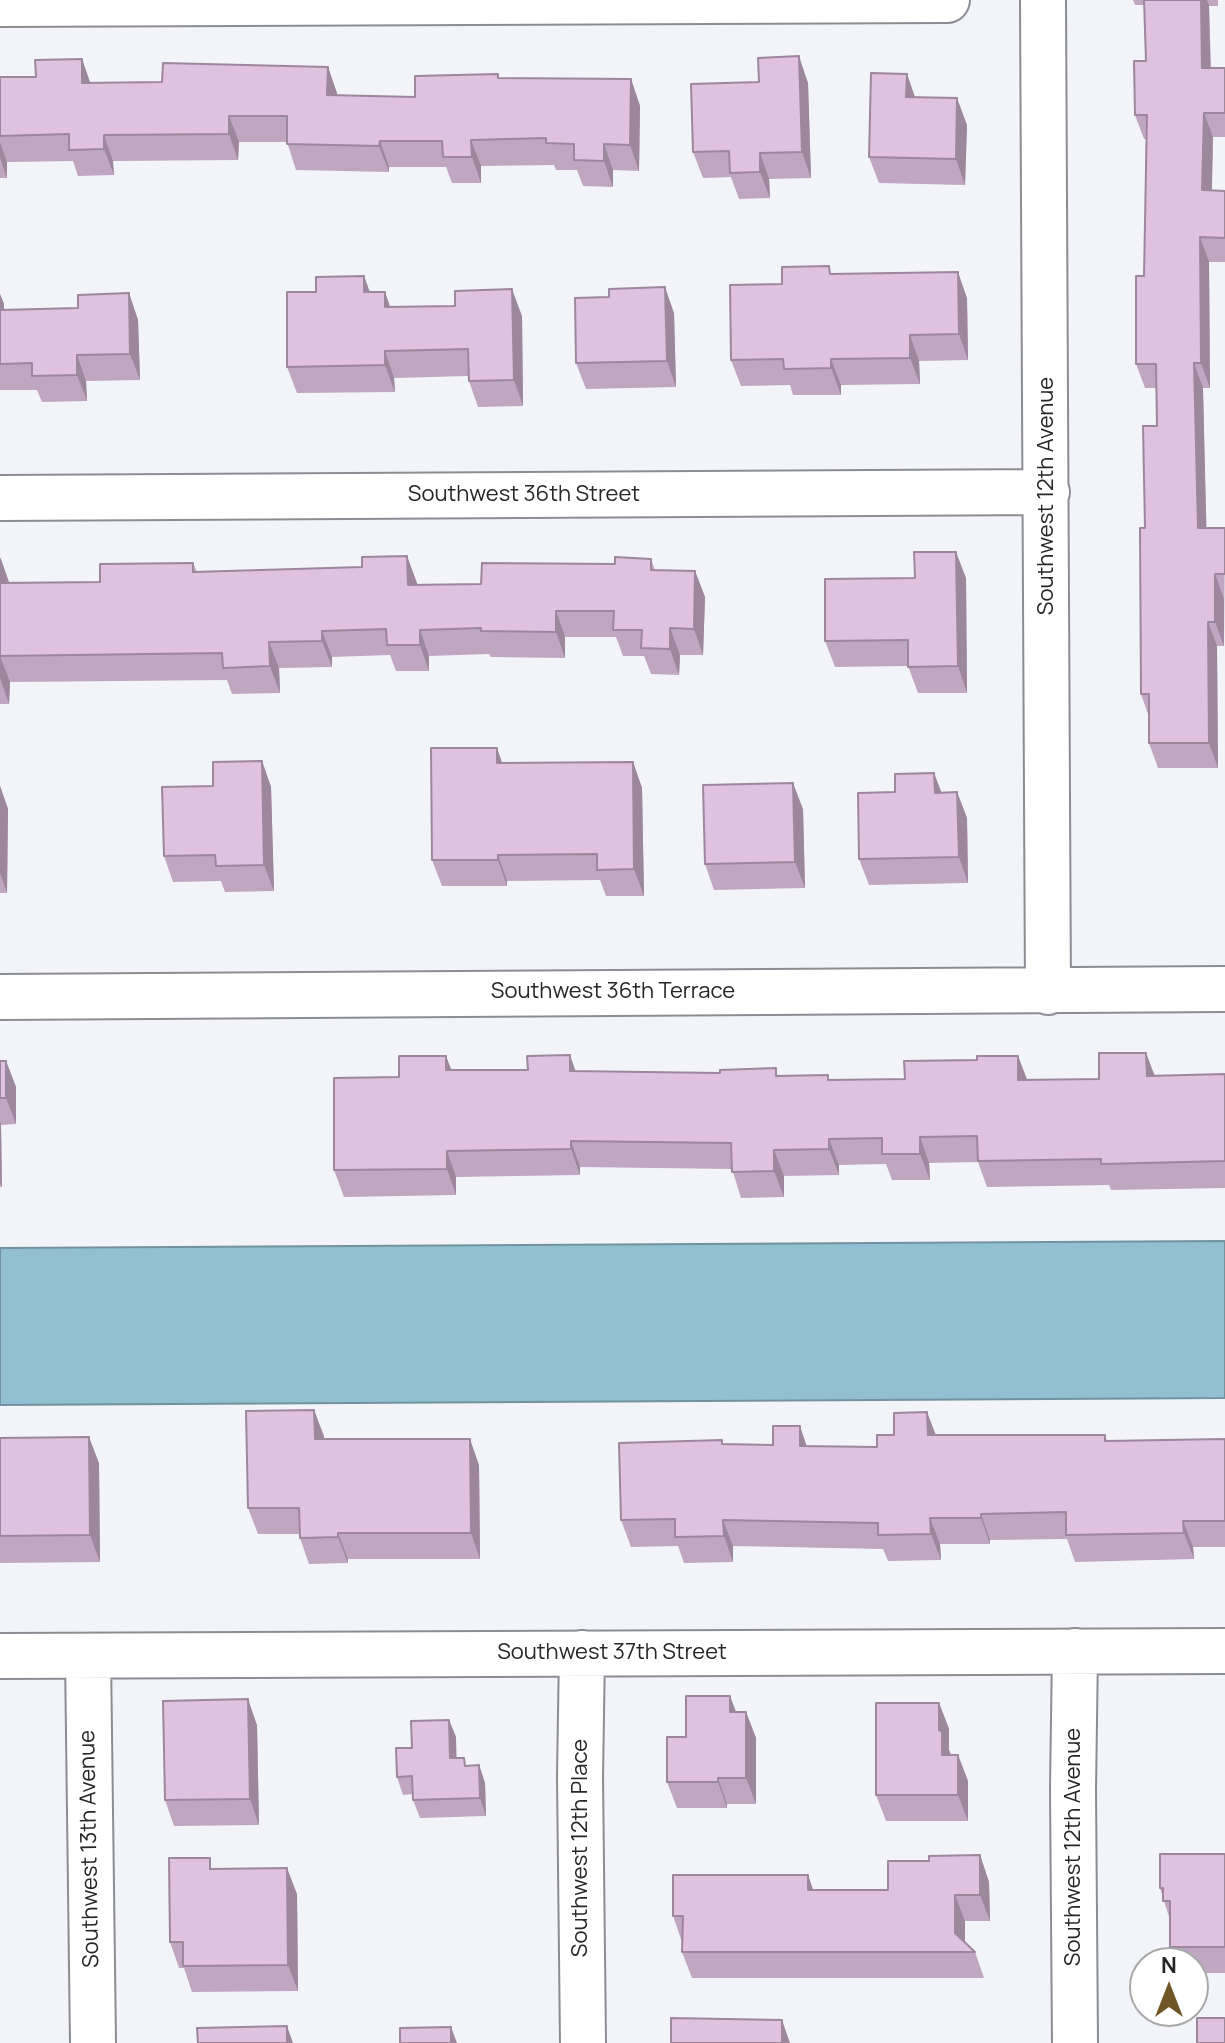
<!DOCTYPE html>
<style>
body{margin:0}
#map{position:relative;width:1225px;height:2043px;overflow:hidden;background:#f2f4fa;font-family:Manrope,sans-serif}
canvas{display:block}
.north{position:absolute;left:1129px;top:1947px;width:80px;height:80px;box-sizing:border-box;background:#fff;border:2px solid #a8a8a9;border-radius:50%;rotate:0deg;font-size:22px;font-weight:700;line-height:32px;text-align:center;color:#252628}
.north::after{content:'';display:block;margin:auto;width:28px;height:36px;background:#705728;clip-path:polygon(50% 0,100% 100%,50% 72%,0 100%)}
</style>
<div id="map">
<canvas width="1225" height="2043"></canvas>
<div class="north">N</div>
</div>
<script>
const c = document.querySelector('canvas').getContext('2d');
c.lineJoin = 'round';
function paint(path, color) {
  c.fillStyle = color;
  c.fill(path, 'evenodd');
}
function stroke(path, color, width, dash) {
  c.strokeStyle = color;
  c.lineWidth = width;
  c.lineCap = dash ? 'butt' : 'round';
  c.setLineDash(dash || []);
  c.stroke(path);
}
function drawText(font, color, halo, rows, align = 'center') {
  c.font = font + ' Manrope,sans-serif';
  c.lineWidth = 8;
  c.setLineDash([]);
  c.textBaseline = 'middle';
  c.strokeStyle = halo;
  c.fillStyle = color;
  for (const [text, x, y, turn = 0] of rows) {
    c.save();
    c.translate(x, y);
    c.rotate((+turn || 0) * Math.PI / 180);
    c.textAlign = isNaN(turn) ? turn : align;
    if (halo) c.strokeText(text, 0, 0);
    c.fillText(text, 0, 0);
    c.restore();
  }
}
const water = new Path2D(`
 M1225,1241V1398L0,1405V1248Z`);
const minor = new Path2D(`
 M1043,0L1048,992
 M0,4L947,0
 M0,498L1047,492
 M0,997L1225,989
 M1075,1651L1073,1789L1075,2043
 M582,1653L580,1776L583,2043
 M0,1656L1225,1651
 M88,1656L93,2043`);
const wall = new Path2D(`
 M1133,0H1218V6H1209L1211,68H1225V137H1213L1212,191H1225V262H1209L1210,388H1203L1206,528H1225L1224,646H1217L1218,768H1158L1149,743V717L1141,694L1145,528L1157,426L1156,388H1145L1136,364L1144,276L1146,139H1144L1135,115L1146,61L1144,5H1135Z
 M82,59L90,83L162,82L328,67L337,95L415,97L499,78L631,79L640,106L639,171L613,170V187L583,186L577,170H556L554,165L481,166V183H452L446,167H389V172L296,170L287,142H239L238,160L113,161L114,175L78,176L73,161L7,162V178H0V77H36Z
 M907,74L915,98L967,125L965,185L879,183L869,157Z
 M759,82L808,83L811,178L769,179L770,198L739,199L731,177L703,178L693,152Z
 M832,274L967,298L968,360L919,361L920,384L841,385V395H793L790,385L741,386L731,360L782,284Z
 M364,276L370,292L390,307L522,316L523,406L478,407L469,381L468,376L394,378L395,392L297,393L287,367L316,292Z
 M129,293L138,320L140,380L86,381L87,401L42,402L37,390H0V294L4,304V310L78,308Z
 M674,313L676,387L586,389L576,363Z
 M407,556L417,585L481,584L651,559L655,570L695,571L705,597L703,655H680L679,675L651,674L644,656H623L616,637H565V658L491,657L489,654L429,656V671H396L390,655L332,657V667L279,668L280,693L232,694L227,680L10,682L9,704H0V559L9,583L100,582L193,563L197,572L362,567Z
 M966,578L967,693H918L908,666L835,667L825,641Z
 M262,761L271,787L274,891L225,892L221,881L173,882L164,856L213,786Z
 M633,762L642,788L644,896H606L600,880L507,881V886H442L432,860L502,763Z
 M0,786L8,809L7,893H0Z
 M957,792L967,818L968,883L869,885L859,859L941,793Z
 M803,809L805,888L714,890L705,864Z
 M1146,1053L1154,1076L1225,1074V1188L1111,1190L1109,1185L987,1187L978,1162L929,1163L930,1180H892L886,1164L839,1165V1175L784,1176V1197L741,1198L732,1169L580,1167V1175L456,1177V1195L344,1197L334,1170L399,1077L446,1056L451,1070L575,1071L779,1076L830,1080L905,1079L977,1060L1018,1056L1027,1080L1099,1079Z
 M0,1061H6L16,1087V1124L1,1125L2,1187H0Z
 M936,1435H1105L1107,1441L1225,1439V1547H1193L1194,1559L1075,1562L1067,1539L990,1540V1544H940L941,1560L888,1561L883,1549L733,1546V1562L684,1563L678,1546L631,1547L621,1520L722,1440L723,1444L877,1447Z
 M324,1436V1439L479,1465L480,1559H348V1563L309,1564L300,1538L299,1534H258L248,1508Z
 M0,1438L99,1463L100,1562L0,1563Z
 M939,1703L949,1729V1750L951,1755H958L968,1781V1821H886L876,1795Z
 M736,1712H746L756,1738V1804H727V1808H677L667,1782L686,1737Z
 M449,1720L456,1737V1758L467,1766L479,1765L485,1783L486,1816L420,1818L413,1800V1794L403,1795L397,1777L412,1748Z
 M257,1725L259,1825L174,1826L165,1800Z
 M1225,1854V1973H1193V1963H1176L1170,1947V1920L1160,1888Z
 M980,1855L989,1882L990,1921H965V1943L975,1952L984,1978H692L682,1952V1942L673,1916L808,1875L813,1890H888L929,1861Z
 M214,1869L297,1894L298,1991L192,1992L184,1968H179L170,1942Z`);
const shadedWall = new Path2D(`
 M1201,0H1207L1209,6L1211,92L1202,68Z
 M799,56L808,83L811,178L802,152Z
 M82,59L91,85L82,83Z
 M328,67L337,93V121L327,95Z
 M907,74L916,100L906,97Z
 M631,79L640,106L639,171L630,145Z
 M957,98L967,125L965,185L956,159Z
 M1204,113L1213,137L1211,215L1202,190Z
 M229,116L239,142L238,160L229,134Z
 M104,135L113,161L114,175L104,149Z
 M471,140L481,166V183L472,157Z
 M380,141L389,167V172L379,146Z
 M0,142L7,162V178L0,158Z
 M604,144L613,170V187L604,161Z
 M760,153L769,179L770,198L760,172Z
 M1200,237L1209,262L1210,388L1201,363Z
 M958,272L967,298L968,360L959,334Z
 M364,276L373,302L364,292Z
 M665,287L674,313L676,387L667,361Z
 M512,289L522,316L523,406L514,380Z
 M385,292L394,318L385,307Z
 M129,293L138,320L140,380L130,354Z
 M0,294L4,304V336L0,324Z
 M910,335L919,361L920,384L910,358Z
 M385,351L394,378L395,392L385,365Z
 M77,355L86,381L87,401L77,375Z
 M831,359L841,385V395L831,368Z
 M1194,363L1203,388L1207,552L1198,528Z
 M956,552L966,578L967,693L958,666Z
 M407,556L417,583V611L408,585Z
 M1,559L10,585L1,583Z
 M695,571L705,597L703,655L694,629Z
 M1215,574L1224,599V646L1215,622Z
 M556,611L565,637V658L556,632Z
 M1208,622L1217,646L1218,768L1209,743Z
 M670,628L680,655L679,675L670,649Z
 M420,630L429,656V671L420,645Z
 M322,631L332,657V667L322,641Z
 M269,642L279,668L280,693L270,666Z
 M0,656L10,682L9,704L0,678Z
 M497,748L506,774L497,763Z
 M262,761L271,787L274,891L264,865Z
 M633,762L642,788L644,896L634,869Z
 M934,773L944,799L935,793Z
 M793,783L803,809L805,888L795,862Z
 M0,786L8,809L7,893L0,873Z
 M957,792L967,818L968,883L959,857Z
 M498,855L507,881V886L498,860Z
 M1146,1053L1156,1079L1147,1076Z
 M570,1055L579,1081L570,1071Z
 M446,1056L456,1082L446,1070Z
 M1018,1056L1028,1082L1018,1080Z
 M6,1061L16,1087V1124L6,1098Z
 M0,1121L1,1125L2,1187L0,1182Z
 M920,1137L929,1163L930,1180L920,1154Z
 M829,1139L839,1165V1175L829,1149Z
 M571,1141L580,1167V1175L571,1149Z
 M774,1150L784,1176V1197L774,1171Z
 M447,1151L456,1177V1195L447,1169Z
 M314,1410L324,1436V1465L315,1439Z
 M927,1412L937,1438L928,1435Z
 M800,1426L809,1453L800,1446Z
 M89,1437L99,1463L100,1562L90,1535Z
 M470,1439L479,1465L480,1559L471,1533Z
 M981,1514L990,1540V1544L981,1518Z
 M930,1518L940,1544L941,1560L931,1534Z
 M723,1520L733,1546V1562L724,1536Z
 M1183,1521L1193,1547L1194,1559L1184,1533Z
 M338,1533L348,1559V1563L338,1537Z
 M730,1696L740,1722L730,1712Z
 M248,1699L257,1725L259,1825L250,1799Z
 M939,1703L949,1729V1750L952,1758L942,1755L939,1730Z
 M746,1712L756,1738V1804L746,1778Z
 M449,1720L456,1737L457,1776L450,1758Z
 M958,1755L968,1781V1821L958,1795Z
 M479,1765L485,1783L486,1816L480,1798Z
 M718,1778L727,1804V1808L718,1782Z
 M980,1855L989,1882L990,1921L980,1895Z
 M287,1868L297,1894L298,1991L288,1965Z
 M808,1875L817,1901L808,1890Z
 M955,1895L965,1921V1952L955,1933Z
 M782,2020L790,2043H782Z
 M287,2026L293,2043H287Z
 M451,2027L457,2043H451Z`);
const building = new Path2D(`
 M1144,0H1201L1202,68H1225V113H1204L1202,190L1225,191V238L1200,237L1201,363H1194L1198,528H1225V574H1215V622H1208L1209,743H1149V694H1141L1140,528H1145L1143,426H1157L1156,364H1136V276H1144L1147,115H1135L1134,61H1146Z
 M799,56L802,152L760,153V172L730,173L729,151L693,152L691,84L759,82L758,58Z
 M82,59V83L162,82L163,63L328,67L327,95L415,97V76L498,74V78L631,79L630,145L604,144V161L574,160V144L546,143V138L471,140L472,157H443L442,141H380L379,146L287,144V116H229V134L104,135V149L69,150V134L0,136V77H36L35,60Z
 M871,73L907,74L906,97L957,98L956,159L869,157Z
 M829,266L830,274L958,272L959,334L910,335V358L831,359V368L784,369L783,359L731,360L730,285L782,284V267Z
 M364,276V292H385V307L455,306V291L512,289L514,380L469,381L468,349L385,351V365L287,367V292H316V277Z
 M665,287L667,361L576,363L575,298L609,297V289Z
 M129,293L130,354L77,355V375L32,376V363L0,364V310L78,308V295Z
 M914,552H956L958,666L908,667V640L825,641V579L915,578Z
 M407,556L408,585L481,584L482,563L615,564V557L651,559V570L695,571L694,629L670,628V649L641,648L642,630H613L614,611H556V632L481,631V628L420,630V645H387L386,629L322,631V641L269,642L270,666L223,668L222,653L0,656V666V559L1,583L100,582V564L193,563V572L362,567V557Z
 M431,748H497V763L633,762L634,869L597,870V854L498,855V860H432Z
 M262,761L264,865L216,866L215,855L164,856L162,787L213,786V762Z
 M934,773L935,793L957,792L959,857L859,859L858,793L895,792V774Z
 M793,783L795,862L705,864L703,785Z
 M1099,1053H1146L1147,1076L1225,1074V1161L1101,1164V1159L978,1161L977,1136L920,1137V1154H882V1138L829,1139V1149L774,1150V1171L732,1172L731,1143L571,1141V1149L447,1151V1169L334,1170V1078L399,1077V1056H446V1070H528L527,1056L570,1055V1071L720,1073V1070L776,1068V1076L828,1075V1080L905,1079L904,1061L977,1060V1056H1018V1080L1099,1079Z
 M0,1061H6V1098H0Z
 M314,1410L315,1439H470L471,1533H338V1537L300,1538L299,1508H248L246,1411Z
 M927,1412L928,1435H1105V1441L1225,1439V1521H1183L1184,1533L1066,1535V1512L981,1514V1518H930L931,1534L878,1535V1523L723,1520L724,1536L675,1537V1519L621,1520L619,1443L722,1440V1444L773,1445V1426H800V1446L877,1447V1435H894V1413Z
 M89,1437L90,1535L0,1536V1438Z
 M686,1696H730V1712H746V1778H718V1782H667V1737H686Z
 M248,1699L250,1799L165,1800L163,1701Z
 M876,1703H939V1730L942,1732V1755H958V1795H876Z
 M449,1720L450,1758H464L465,1766L479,1765L480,1798L413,1800L412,1776L397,1777L396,1748H412L411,1721Z
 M1160,1854H1225V1947H1170V1901H1163V1888H1160Z
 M980,1855V1895H955V1933L975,1952H682L683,1916H673V1875H808V1890H888V1861H929V1856Z
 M169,1858H210V1869L287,1868L288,1965L183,1966V1942H170Z
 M671,2018L782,2020V2043H671Z
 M1197,2018H1225V2043H1197Z
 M287,2026V2043H198L197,2028Z
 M451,2027V2043H400V2028Z`);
const streetNames = [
 ["Southwest 36th Street",524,495],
 ["Southwest 12th Avenue",1047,496,-90],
 ["Southwest 36th Terrace",613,992],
 ["Southwest 37th Street",612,1653],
 ["Southwest 12th Avenue",1074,1847,-90],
 ["Southwest 12th Place",581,1848,-90],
 ["Southwest 13th Avenue",90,1849,-91]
];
paint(water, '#92c0d0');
stroke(water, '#71929e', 2);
stroke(minor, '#8c8d93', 48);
stroke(minor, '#fff', 44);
paint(wall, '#c1a6c1');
paint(shadedWall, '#9d879d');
paint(building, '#e0c1e0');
stroke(building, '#9d879d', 2);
drawText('22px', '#252628', '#fff', streetNames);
</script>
